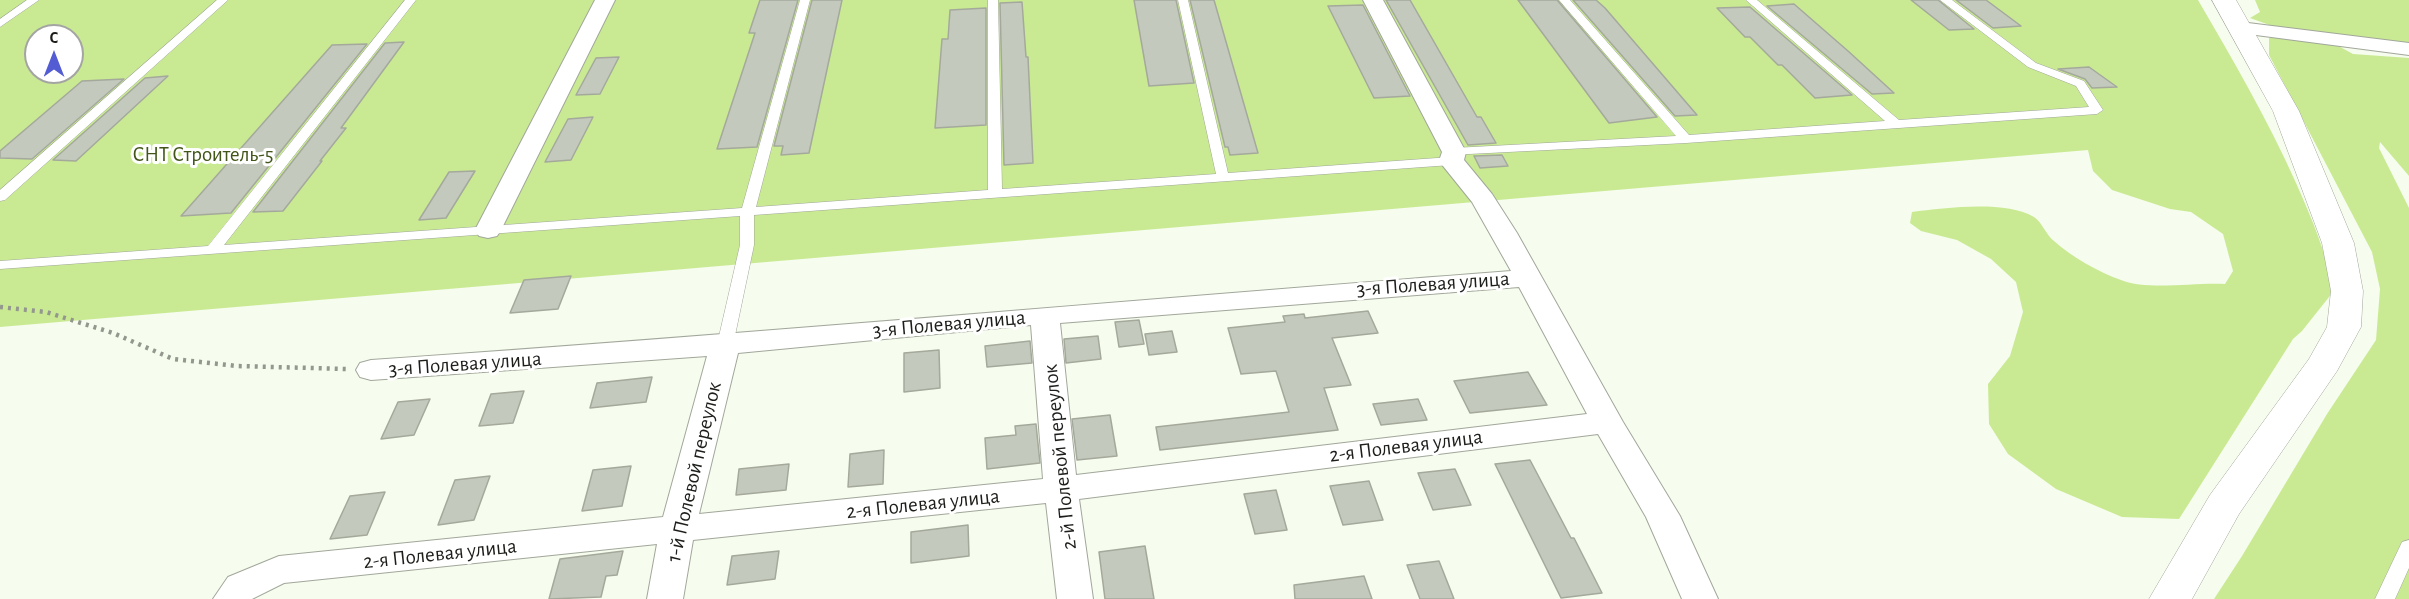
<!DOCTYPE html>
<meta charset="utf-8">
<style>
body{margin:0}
#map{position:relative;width:2409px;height:599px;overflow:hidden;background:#f6fcee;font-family:"Alegreya Sans",sans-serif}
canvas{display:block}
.north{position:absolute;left:24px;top:24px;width:60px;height:60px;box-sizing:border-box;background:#fff;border:2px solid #a4a5a3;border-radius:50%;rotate:0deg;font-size:16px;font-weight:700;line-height:24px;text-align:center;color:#1c1e1a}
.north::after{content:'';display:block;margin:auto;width:21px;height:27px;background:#545cd3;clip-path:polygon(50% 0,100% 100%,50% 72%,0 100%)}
</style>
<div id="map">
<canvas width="2409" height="599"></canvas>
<div class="north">С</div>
</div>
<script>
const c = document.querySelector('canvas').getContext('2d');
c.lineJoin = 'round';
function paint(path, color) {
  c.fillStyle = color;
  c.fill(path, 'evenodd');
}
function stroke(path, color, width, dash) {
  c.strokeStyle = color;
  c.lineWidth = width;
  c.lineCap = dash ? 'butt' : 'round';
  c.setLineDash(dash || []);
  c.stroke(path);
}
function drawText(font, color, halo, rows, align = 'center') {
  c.font = font + ' "Alegreya Sans",sans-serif';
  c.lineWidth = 6;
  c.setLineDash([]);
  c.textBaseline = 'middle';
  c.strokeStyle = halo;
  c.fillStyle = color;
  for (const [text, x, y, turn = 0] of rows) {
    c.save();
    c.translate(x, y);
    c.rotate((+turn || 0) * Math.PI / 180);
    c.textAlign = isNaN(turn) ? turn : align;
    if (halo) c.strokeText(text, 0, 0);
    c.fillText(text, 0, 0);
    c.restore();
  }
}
const green = new Path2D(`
 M0,0H2198C2234,62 2267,118 2296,183C2312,219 2327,254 2333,292L2302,331L2293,339L2179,519L2122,517L2056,489L2008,454L1989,424L1988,384L2010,356L2023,312L2016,282L1991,259L1957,240L1921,231L1910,223L1912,212C1944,208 2006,200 2034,217C2042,222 2046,235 2054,241C2072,257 2098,272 2121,280C2148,291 2195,282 2225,284L2233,271L2223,234L2191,212L2170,209L2112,190L2093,171L2088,150L0,327ZM36,36H72V72H36Z
 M2255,0H2409V43L2275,27L2250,18L2260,12Z
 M2299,37L2333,43L2353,54L2409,58V176L2380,142L2379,148L2409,208V599H2214L2242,556L2327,414L2376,340L2380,289L2372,252L2269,55V38Z`);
const building = new Path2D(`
 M760,0H798L757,147L717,149L755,33H749Z
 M812,0H842L809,153L781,155L783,146H774Z
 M1134,0H1176L1194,83L1149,86Z
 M1190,0H1214L1258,153L1230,155L1228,147H1225Z
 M1386,0H1410L1477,117H1481L1496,143L1468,145Z
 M1518,0H1557L1657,117L1609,123Z
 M1573,0H1596L1605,8L1697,115L1675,116Z
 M1911,0H1938L1974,29L1949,30Z
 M1956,0H1986L2021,26L1993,28Z
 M1022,2L1026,57H1028L1033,163L1004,165L1000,3Z
 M1794,4L1848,51L1894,93L1872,94L1767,6Z
 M1363,5L1410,96L1374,98L1328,6Z
 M1750,7L1852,95L1815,98L1782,65H1778L1750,37H1745L1717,8Z
 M986,8V125L935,128L942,39H948L950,10Z
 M404,42L341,128H346L320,161H322L283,211L253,212L385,43Z
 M367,44L231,213L181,216L332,45Z
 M619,57L600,94L576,95L596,58Z
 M2089,67L2117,87L2092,88L2085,79L2058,69Z
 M168,76L76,161L53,160L145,78Z
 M124,79L32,159L0,158V151L82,81Z
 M593,117L571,160L545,162L568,119Z
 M1502,155L1508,166L1480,168L1474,156Z
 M475,171L446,218L419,220L449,172Z
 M571,276L558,309L510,313L524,280Z
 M1368,311L1378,333L1332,338L1351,385L1324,388L1338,430L1160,450L1156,427L1289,412L1276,371L1241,374L1228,328L1285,322L1283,316L1304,314L1305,318Z
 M1139,320L1144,344L1119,347L1115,322Z
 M1172,331L1177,352L1149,355L1145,334Z
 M1098,336L1101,359L1066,363L1064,339Z
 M1030,341L1032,363L987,367L985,346Z
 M939,350L940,388L904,392V353Z
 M1528,372L1547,405L1470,413L1454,381Z
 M652,377L646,402L590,408L597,383Z
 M524,391L513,423L479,426L491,394Z
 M430,399L414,435L381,439L398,402Z
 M1418,399L1427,420L1381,425L1373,404Z
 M1110,415L1117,456L1077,460L1072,419Z
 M1036,424L1040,463L987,469L985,438L1016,435L1015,426Z
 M884,450L883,484L848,487L850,454Z
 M1530,460L1571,538H1574L1602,593L1561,598L1495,464Z
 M789,464L786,490L736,495L739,469Z
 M631,466L622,506L582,511L593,470Z
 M1455,469L1471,505L1433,510L1418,473Z
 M490,476L474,520L438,525L455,480Z
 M1369,481L1383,520L1343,525L1330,486Z
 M1276,490L1287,530L1255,534L1244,494Z
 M385,492L367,535L330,539L350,496Z
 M968,525L969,556L911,563V532Z
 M1145,546L1154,599H1105L1099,552Z
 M623,551L617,575L606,576L601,597L549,599L560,559Z
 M779,551L775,579L727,585L732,556Z
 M1439,561L1454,599H1420L1407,565Z
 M1364,576L1372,599H1295L1294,585Z`);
const path = new Path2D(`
 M0,307L46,312L113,333L173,359L237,366L347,369`);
const service = new Path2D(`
 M27,0H39L0,27V19Z
 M217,0H228L5,200L0,201V190Z
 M405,0H416L224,245L742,208L800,0H810L756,207L988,190V0H998L1002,189L1216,174L1178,0H1188L1228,173L1451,157L1457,161L1451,165L754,215V245L733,345L725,350L717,345L740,245V216L0,269V261L208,246Z
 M1559,0H1570L1689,135L1885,121L1746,0H1757L1899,120L2089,107L2076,86L2028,67L1940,0H1952L2036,63L2084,81L2103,110L2097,114L1686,143L1449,155L1448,152L1454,148L1676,136Z
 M2409,540V568L2395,599H2375L2402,542Z`);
const minor = new Path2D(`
 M595,0H615L501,230L497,236L488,238L479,236L475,230Z
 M1363,0H1383L1466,152L1464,160L1492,194L1517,233L1623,422L1680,516L1718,599H1682L1646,517L1598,434L1079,499L1093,599H1057L1046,503L693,540L683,599H647L657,544L284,583L252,599H213L228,577L279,556L663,517L707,356L371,380L360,377L356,370L360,363L371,360C751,334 1131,300 1511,271L1472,202L1439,161L1442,152ZM1519,287L1587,414L1076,475L1060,323ZM1031,325L1043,479L699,514L738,353Z
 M2240,22L2409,43V55L2233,32L2230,28L2233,24Z`);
const tertiary = new Path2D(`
 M2212,0H2236L2299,111L2354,243L2363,291L2361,327L2337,371L2239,514L2192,599H2149L2210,495L2309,359L2327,327L2331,291L2322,243L2273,111Z`);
const parkNames = [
 ["СНТ Строитель-5",203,155]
];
const streetNames = [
 ["3-я Полевая улица",1433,284,-4],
 ["3-я Полевая улица",949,324,-5],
 ["3-я Полевая улица",465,364,-4],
 ["2-я Полевая улица",1406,446,-7],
 ["2-й Полевой переулок",1060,457,-96],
 ["1-й Полевой переулок",694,472,-77],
 ["2-я Полевая улица",923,504,-6],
 ["2-я Полевая улица",440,554,-6]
];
paint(green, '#c9ea93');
paint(building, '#c3c9bc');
stroke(building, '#a4a99c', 1.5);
stroke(service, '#a1a79a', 1);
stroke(minor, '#a1a79a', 2);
stroke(tertiary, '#a1a79a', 1);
stroke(path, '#93978e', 4.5, [3, 5]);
paint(service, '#fff');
paint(minor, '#fff');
paint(tertiary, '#fff');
drawText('21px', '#425619', '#fff', parkNames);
drawText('21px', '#1c1e1a', '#fff', streetNames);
</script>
